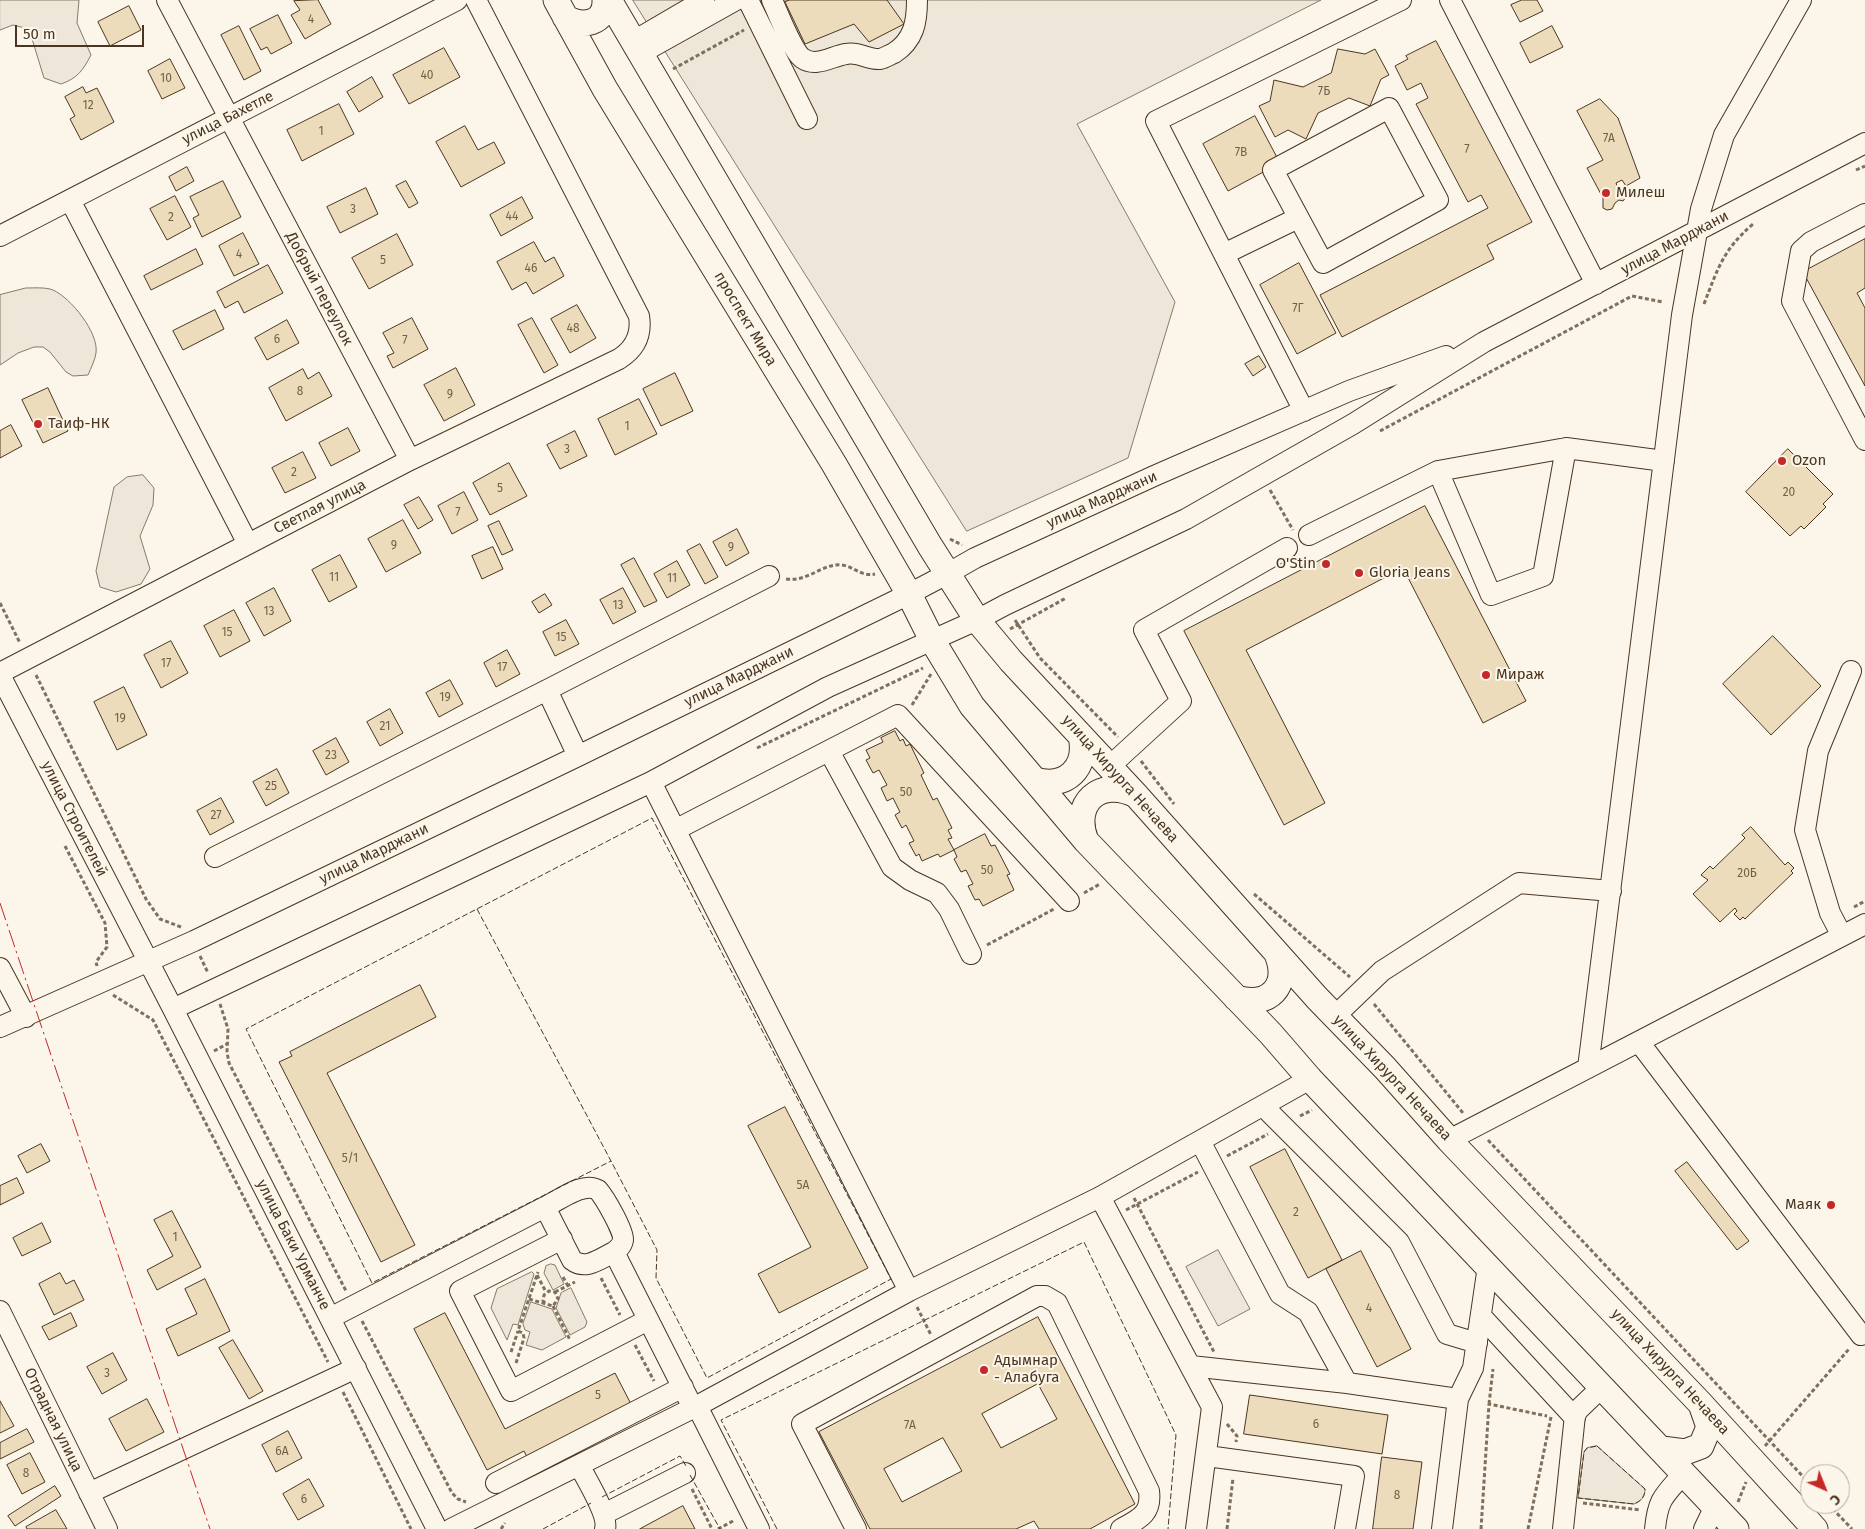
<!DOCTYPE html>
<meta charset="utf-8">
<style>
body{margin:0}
#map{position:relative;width:1865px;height:1529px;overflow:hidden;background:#fbf6e9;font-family:"Fira Sans",sans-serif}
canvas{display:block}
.north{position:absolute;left:1800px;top:1464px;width:50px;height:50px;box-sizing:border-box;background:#fbf6e9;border:1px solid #b4a999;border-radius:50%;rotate:136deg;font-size:14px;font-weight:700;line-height:20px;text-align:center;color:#4a3520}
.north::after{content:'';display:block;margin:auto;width:18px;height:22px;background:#c62828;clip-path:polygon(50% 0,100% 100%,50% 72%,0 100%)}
.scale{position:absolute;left:15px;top:25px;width:129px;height:22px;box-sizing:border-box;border:2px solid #4a3520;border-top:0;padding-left:6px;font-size:15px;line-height:18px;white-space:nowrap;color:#4a3520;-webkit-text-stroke:4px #fbf6e9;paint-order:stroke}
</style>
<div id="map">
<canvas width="1865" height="1529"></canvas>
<div class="north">С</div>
<div class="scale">50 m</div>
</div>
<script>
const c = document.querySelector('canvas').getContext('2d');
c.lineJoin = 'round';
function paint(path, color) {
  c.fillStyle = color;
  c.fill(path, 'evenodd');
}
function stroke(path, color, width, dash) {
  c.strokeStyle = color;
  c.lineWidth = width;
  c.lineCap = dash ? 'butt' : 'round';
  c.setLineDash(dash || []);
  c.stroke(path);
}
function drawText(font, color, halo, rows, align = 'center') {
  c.font = font + ' "Fira Sans",sans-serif';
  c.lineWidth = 4;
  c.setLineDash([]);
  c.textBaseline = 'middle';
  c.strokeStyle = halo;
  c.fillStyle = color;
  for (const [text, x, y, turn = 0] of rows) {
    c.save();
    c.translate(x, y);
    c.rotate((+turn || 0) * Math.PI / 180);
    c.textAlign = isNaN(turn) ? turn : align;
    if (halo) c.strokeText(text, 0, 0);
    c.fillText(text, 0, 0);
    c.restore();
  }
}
const green = new Path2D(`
 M0,0H79L77,23L91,55C83,70 78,78 61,84L44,78L29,29L13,25L0,30Z
 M633,0H1321L1077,124L1175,302L1128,458L967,531Z
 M26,288C34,288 46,287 53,290C71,298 99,333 96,353C95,360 91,368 88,375L73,376L66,372L50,352L43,347H34L18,353L0,365V295Z
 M143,475L154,488L153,505L140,536L150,569L141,584L116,592L100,587L96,571L114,487L127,477Z
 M1218,1250L1250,1309L1218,1326L1186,1267Z
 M551,1264L555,1265L564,1284L553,1290L544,1273L546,1266Z
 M532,1272L534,1274L518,1325L513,1324L507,1340L491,1308L497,1289Z
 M571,1288L587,1322L585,1327L570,1335L556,1308L561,1293Z
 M531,1302L552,1309L566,1337L542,1350L526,1345L530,1332L525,1330L523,1324Z
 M1597,1446L1645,1489C1645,1497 1641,1501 1634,1504L1578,1498L1584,1452L1587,1448Z`);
const building = new Path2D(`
 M318,0L331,24L305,39L291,15L300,10L294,1Z
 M790,0H887L904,24L869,42L854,24L805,44L785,2Z
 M1522,0H1537L1543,11L1520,22L1511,5Z
 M129,6L141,30L110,46L98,22Z
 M278,15L292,43L271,54L267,47L261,50L250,29Z
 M239,26L261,71L244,80L221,35Z
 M1552,26L1563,47L1530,63L1520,43Z
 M1436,41L1532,222L1487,245L1494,259L1342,337L1320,295L1488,208L1481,195L1468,202L1416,104L1428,98L1421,83L1407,90L1395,66L1408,59L1406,56Z
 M444,48L460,77L409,104L393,75Z
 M1338,49L1365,54L1375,49L1389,75L1381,79L1370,106L1349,98L1318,113L1306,139L1288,130L1275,137L1259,106L1270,101L1274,80L1303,87L1331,73Z
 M170,59L185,88L162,99L148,71Z
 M372,77L383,97L359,112L347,92Z
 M83,87L86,93L97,88L114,122L81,140L70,119L75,116L65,97Z
 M1600,99L1618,118L1640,178L1626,186L1622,180L1616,183L1618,188L1624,191L1626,197L1623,201L1619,200L1615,203L1612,209L1607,210L1603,208V198L1587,168L1603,160L1577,111Z
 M339,104L354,134L302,161L287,130Z
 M1255,116L1280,163L1228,191L1203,144Z
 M465,126L478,150L494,142L505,163L461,187L436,142Z
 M187,167L194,181L176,191L169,177Z
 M223,181L241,217L202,237L193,218L199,215L190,197Z
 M406,181L418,203L409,208L396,186Z
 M366,188L378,214L340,233L327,207Z
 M175,196L191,227L167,240L150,209Z
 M522,197L533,218L501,236L490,215Z
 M243,233L259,264L234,276L219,246Z
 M397,234L413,265L369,289L352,258Z
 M1865,239V288L1857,293L1865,308V386L1803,272Z
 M534,242L545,262L554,257L564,276L533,294L526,282L512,290L497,262Z
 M196,249L203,264L151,290L144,276Z
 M1299,263L1336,333L1297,354L1260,285Z
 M268,265L283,293L244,313L238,301L225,308L217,292Z
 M577,305L596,338L570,353L551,319Z
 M215,310L224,329L183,350L173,331Z
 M412,318L428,349L393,368L387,356L394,353L383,333Z
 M532,318L558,365L544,373L518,325Z
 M287,320L299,343L267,360L255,338Z
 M1259,356L1266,367L1253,376L1245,364Z
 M456,368L475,405L444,421L424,385Z
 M303,369L308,379L319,372L332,396L286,421L269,388Z
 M675,373L693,411L661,426L643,389Z
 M48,388L68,431L43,443L22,400Z
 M639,399L657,434L615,455L598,419Z
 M11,425L22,446L0,458V431Z
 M348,428L360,451L331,466L319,443Z
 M575,431L587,456L560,469L547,445Z
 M1788,449L1833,494L1823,504L1826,507L1804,529L1801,526L1790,536L1746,492Z
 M303,452L316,478L285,493L272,468Z
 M509,463L527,496L490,515L473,483Z
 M464,492L478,520L452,534L438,506Z
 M419,497L433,520L418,529L404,505Z
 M1425,506L1526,701L1483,723L1403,568L1246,650L1325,803L1284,825L1184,631Z
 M403,520L421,553L386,572L368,539Z
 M499,521L513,550L502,555L488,526Z
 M737,529L749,553L726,566L713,542Z
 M700,544L718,577L705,584L687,551Z
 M493,547L503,569L482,579L472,556Z
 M340,555L357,587L329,602L312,570Z
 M634,558L657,601L644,607L621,565Z
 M677,561L690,585L667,598L654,574Z
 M274,588L291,621L264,636L246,603Z
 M623,588L636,612L613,624L600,600Z
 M545,594L552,605L539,613L532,602Z
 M234,610L250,641L220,657L204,626Z
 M566,620L579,644L555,656L543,632Z
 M1773,636L1821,686L1771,735L1723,684Z
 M171,641L188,673L161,688L144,655Z
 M507,650L520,674L496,687L484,663Z
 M450,680L463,704L439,717L426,693Z
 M124,687L147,735L117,750L94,702Z
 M390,709L403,733L380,746L367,722Z
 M895,731L900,741L903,739L906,746L910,744L924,773L921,775L933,800L937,798L952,828L948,830L952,838L948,839L954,850L940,857L938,854L922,861L919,854L916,856L909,843L914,841L906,825L902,828L895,815L900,812L893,798L887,801L881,788L887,785L879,770L873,773L866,760L870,758L866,750L883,742L881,738Z
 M336,738L349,762L326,775L313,751Z
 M277,769L289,793L266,806L253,782Z
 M221,798L234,822L210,835L197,811Z
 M1751,827L1785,865L1788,862L1794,868L1791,871L1793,873L1745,919L1743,917L1740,920L1734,914L1737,911L1735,908L1720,922L1693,894L1708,880L1701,875L1710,866L1713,869L1745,838L1742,835Z
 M985,834L991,846L995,845L1010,874L1007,875L1014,890L983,906L979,899L975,900L968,886L973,884L966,870L961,872L954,859L957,857L954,850Z
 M420,985L436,1017L327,1073L415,1245L381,1262L279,1062L292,1056L290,1052Z
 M785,1107L868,1268L779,1313L758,1274L811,1247L748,1126Z
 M41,1144L50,1161L27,1173L18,1156Z
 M1285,1149L1342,1260L1308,1278L1250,1167Z
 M1687,1162L1749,1241L1737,1250L1675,1171Z
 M17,1178L24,1193L0,1205V1186Z
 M172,1211L201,1267L157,1290L147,1270L173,1256L154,1220Z
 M42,1223L51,1242L22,1256L13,1238Z
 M1361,1251L1411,1349L1377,1367L1326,1269Z
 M60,1273L66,1284L74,1280L84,1300L54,1315L39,1284Z
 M205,1279L230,1331L178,1356L166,1329L197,1314L185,1289Z
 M71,1313L77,1326L49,1340L42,1327Z
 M445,1313L505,1429L615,1373L632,1406L528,1459L524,1451L487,1470L414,1329Z
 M1038,1317L1135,1504L1090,1529H1039L1034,1521L1016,1529H870L819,1432ZM1038,1384L1057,1419L1001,1448L982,1414ZM943,1438L962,1471L902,1502L884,1469Z
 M233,1340L263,1391L249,1399L219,1348Z
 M113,1353L127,1380L102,1394L87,1367Z
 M1250,1395L1388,1415L1382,1454L1244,1434Z
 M147,1399L164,1432L126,1451L109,1419Z
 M0,1401L14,1426L0,1433Z
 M27,1429L34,1442L0,1459V1443Z
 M288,1431L302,1458L276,1472L262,1445Z
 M30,1453L45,1482L22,1494L7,1465Z
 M1382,1457L1422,1462L1413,1529H1373Z
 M309,1479L324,1506L298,1520L283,1494Z
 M55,1486L61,1496L15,1526L8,1516Z
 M683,1506L695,1529H640Z
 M56,1510L67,1529H27L26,1527Z`);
const path = new Path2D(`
 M673,69L744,30
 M1856,170L1865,166
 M1704,304C1718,268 1723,250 1753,224
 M1380,431L1632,296L1663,302
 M1270,490L1293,530
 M950,539L962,545
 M786,579C809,582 822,563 842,565C855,567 861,577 875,574
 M0,603L20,643
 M1015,620L1040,658L1118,737
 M1010,629L1066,598
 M36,675L146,899L160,919L181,927
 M912,705L931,674
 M757,748L923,668
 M1141,761L1174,804
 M65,846L105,923L107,947L96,962L97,966
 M1084,893L1100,884
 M1254,894L1350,977
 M1854,907L1865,901
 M987,945L1054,909
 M200,956L208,973
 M113,995L153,1020L328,1362
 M220,1004L228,1029L227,1052L229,1063L346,1291
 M1374,1004L1463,1113
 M214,1051L227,1044
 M1300,1116L1312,1110
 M1488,1140L1810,1484
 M1227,1156L1268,1134
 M1134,1198L1214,1352
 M1126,1210L1198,1172
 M537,1275L546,1292
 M563,1277L568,1286
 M601,1278L620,1315
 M555,1292L575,1282
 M529,1299L553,1306L558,1299L555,1292L549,1291L544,1295L543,1301L546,1304
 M553,1306L570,1340
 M917,1307L931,1335
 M362,1321L452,1493L458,1499L466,1502
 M635,1345L654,1381
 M511,1352L518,1331
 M516,1363L524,1338L523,1333L518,1331L538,1272
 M343,1392L411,1529
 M1489,1404L1493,1369
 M1227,1424L1237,1436L1236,1442
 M1765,1446L1849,1349
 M692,1489L712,1529
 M1738,1502L1746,1482
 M1583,1503L1641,1510
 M1828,1504L1852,1529
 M501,1529L505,1523
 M718,1529L735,1520
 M1227,1529L1233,1478
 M1481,1529L1489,1404L1547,1416
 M1528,1529L1551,1417`);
const minor = new Path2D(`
 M167,0L410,460
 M748,0L807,119
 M772,0C778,13 792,50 802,58C816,68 832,56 846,54C858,51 868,60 880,59C885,58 889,55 894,53C914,40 917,22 917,0
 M1450,0L1596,284
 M634,41L704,0
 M642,55L652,47L736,0
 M1389,108L1438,200L1323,263L1273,170Z
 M70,200L248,544
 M1865,214L1811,242L1801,251L1792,301L1865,440
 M0,236L457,0
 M1224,254L1298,218
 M1304,411L1156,121L1401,0
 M1438,471L1566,448
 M1309,535L1438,471L1491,595L1543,576L1566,448L1664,461
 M0,673L410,460L619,359C635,349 642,335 639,316L476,0
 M0,675L173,1009L437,1529
 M547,690L578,756
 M829,751L892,867L910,880L937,893L949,909L971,954
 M1110,766L1181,701L1144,630L1287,548
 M651,782L909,1291
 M675,830L898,715L1069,901
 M215,857L547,690L769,576
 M1842,936L1830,913L1805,830L1818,751L1851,671
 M0,968L26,1017
 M173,1009L651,782L828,687L977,620L1005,605L1186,519L1353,424L1484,342L1865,143
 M1335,1016L1382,971L1519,883L1611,891
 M0,1027L194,941L578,756L909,594L947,574L975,558L1154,476L1349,391L1446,356
 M1639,1042L1861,1335L1865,1334
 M1588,1068L1682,315L1701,209L1724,135L1801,0
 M1263,1106L1399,1242L1447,1334L1477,1343
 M1449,1140L1865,924
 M1200,1141L1280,1294L1308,1312L1347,1383
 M1100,1197L1212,1407L1196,1529
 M562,1239L460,1291L511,1391L648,1320
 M614,1252C618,1249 622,1246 623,1240C624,1231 605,1198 598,1190C583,1181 560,1200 545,1207L572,1260C586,1271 601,1258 614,1252L693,1408
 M0,1311L107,1529
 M1481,1316L1575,1418
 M330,1318L545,1207
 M1191,1366L1347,1383L1458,1399
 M697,1406L759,1529
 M1207,1456L1354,1476L1345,1529
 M579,1465C586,1479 609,1515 605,1529
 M496,1483L683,1387
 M89,1493L356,1368
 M604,1514L685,1473
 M451,1529L697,1406L909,1291L1100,1197L1310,1079
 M856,1529L802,1424L1037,1296H1045L1057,1303L1149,1491C1152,1514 1139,1519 1121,1529
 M1442,1529L1458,1399L1473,1368L1488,1266
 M1563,1529L1575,1415L1579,1409L1603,1386
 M1655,1529C1658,1498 1664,1496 1684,1473
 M1704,1529L1715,1506`);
const major = new Path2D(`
 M556,0L605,89L834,464L909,594L932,640L972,706L1086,841L1271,1034L1310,1079L1736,1529
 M609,0L930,546L977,620L1011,661L1136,795L1317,998L1385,1068L1449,1140L1701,1404L1815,1529
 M565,17C582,28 606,24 605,0
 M1035,780C1066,789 1088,768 1081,736
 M1086,841C1071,803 1100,777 1136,795
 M1236,998C1269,1008 1290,986 1277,954
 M1662,1449L1685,1452L1701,1446L1709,1427L1701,1404`);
const fence = new Path2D(`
 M477,909L611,1161L657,1250L656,1278L707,1378L891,1279L652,818L246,1029L372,1283L611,1161
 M1597,1446L1645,1489C1645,1497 1641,1501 1634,1504L1578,1498L1584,1452L1587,1448Z
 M690,1475L720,1529
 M602,1497L680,1456L686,1466
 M543,1529L591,1503
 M777,1529L721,1420L1084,1242L1176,1435L1168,1529`);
const power = new Path2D(`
 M0,903L210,1529`);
const markers = [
 [1606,193,5,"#c62828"],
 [38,424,5,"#c62828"],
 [1782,461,5,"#c62828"],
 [1326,564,5,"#c62828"],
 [1359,573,5,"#c62828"],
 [1486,675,5,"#c62828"],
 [1831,1205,5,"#c62828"],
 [984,1370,5,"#c62828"]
];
const numberNames = [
 ["4",311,20],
 ["40",427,76],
 ["10",166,79],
 ["7Б",1324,92],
 ["12",88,106],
 ["1",321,132],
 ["7А",1609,139],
 ["7",1467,150],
 ["7В",1241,153],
 ["3",353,210],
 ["44",512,217],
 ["2",171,218],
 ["4",239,255],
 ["5",383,261],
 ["46",531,269],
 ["7Г",1298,309],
 ["48",573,329],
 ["6",277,340],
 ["7",405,341],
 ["8",300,392],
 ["9",450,395],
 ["1",627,427],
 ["3",567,450],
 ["2",294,473],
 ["5",500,489],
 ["20",1789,493],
 ["7",458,513],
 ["9",394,546],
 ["9",731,548],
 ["11",334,578],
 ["11",672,579],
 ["13",618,606],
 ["13",269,612],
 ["15",227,633],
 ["15",561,638],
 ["17",166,664],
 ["17",502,668],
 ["19",445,698],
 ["19",120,719],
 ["21",385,727],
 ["23",331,756],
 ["25",271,787],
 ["50",906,793],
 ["27",216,816],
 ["50",987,871],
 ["20Б",1747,874],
 ["5/1",350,1159],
 ["5А",803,1186],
 ["2",1296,1213],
 ["1",175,1238],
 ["4",1369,1309],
 ["3",107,1374],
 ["5",598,1396],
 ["6",1316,1425],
 ["7А",910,1426],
 ["6А",282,1452],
 ["8",26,1474],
 ["8",1397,1496],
 ["6",304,1500]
];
const streetNames = [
 ["улица Бахетле",228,118,-27],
 ["улица Марджани",1675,243,-28],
 ["Добрый переулок",319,289,62],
 ["проспект Мира",745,319,59],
 ["улица Марджани",1102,500,-24],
 ["Светлая улица",320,507,-27],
 ["улица Марджани",739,677,-26],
 ["улица Хирурга Нечаева",1120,779,48],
 ["улица Строителей",74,819,63],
 ["улица Марджани",374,854,-26],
 ["улица Хирурга Нечаева",1392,1078,47],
 ["улица Баки Урманче",293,1245,63],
 ["улица Хирурга Нечаева",1670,1372,47],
 ["Отрадная улица",53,1420,64]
];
const poiNames = [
 ["Милеш",1616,193],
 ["Таиф-НК",48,424],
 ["Ozon",1792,461],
 ["O'Stin",1316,564,"right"],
 ["Gloria Jeans",1369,573],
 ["Мираж",1496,675],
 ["Маяк",1821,1205,"right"],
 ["Адымнар",994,1361],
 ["- Алабуга",994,1378]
];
paint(green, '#ede6d9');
stroke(green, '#887966', 1);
paint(building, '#ecdcbc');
stroke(building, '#4a3520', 1);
stroke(minor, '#4a3520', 22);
stroke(major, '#4a3520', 27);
stroke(path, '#7f6f5c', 3, [4, 2.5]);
stroke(minor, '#fbf6e9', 20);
stroke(major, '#fbf6e9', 25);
stroke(fence, '#4a3520', 1, [6, 2.5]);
stroke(power, '#c62828', 1, [18, 4, 2.5, 4]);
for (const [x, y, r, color] of markers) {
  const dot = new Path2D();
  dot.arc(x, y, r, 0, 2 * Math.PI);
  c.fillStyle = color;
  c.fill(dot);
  stroke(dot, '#fbf6e9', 2);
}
drawText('12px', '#725f47', null, numberNames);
drawText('15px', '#4a3520', '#fbf6e9', streetNames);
drawText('15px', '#4a3520', '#fbf6e9', poiNames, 'left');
</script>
